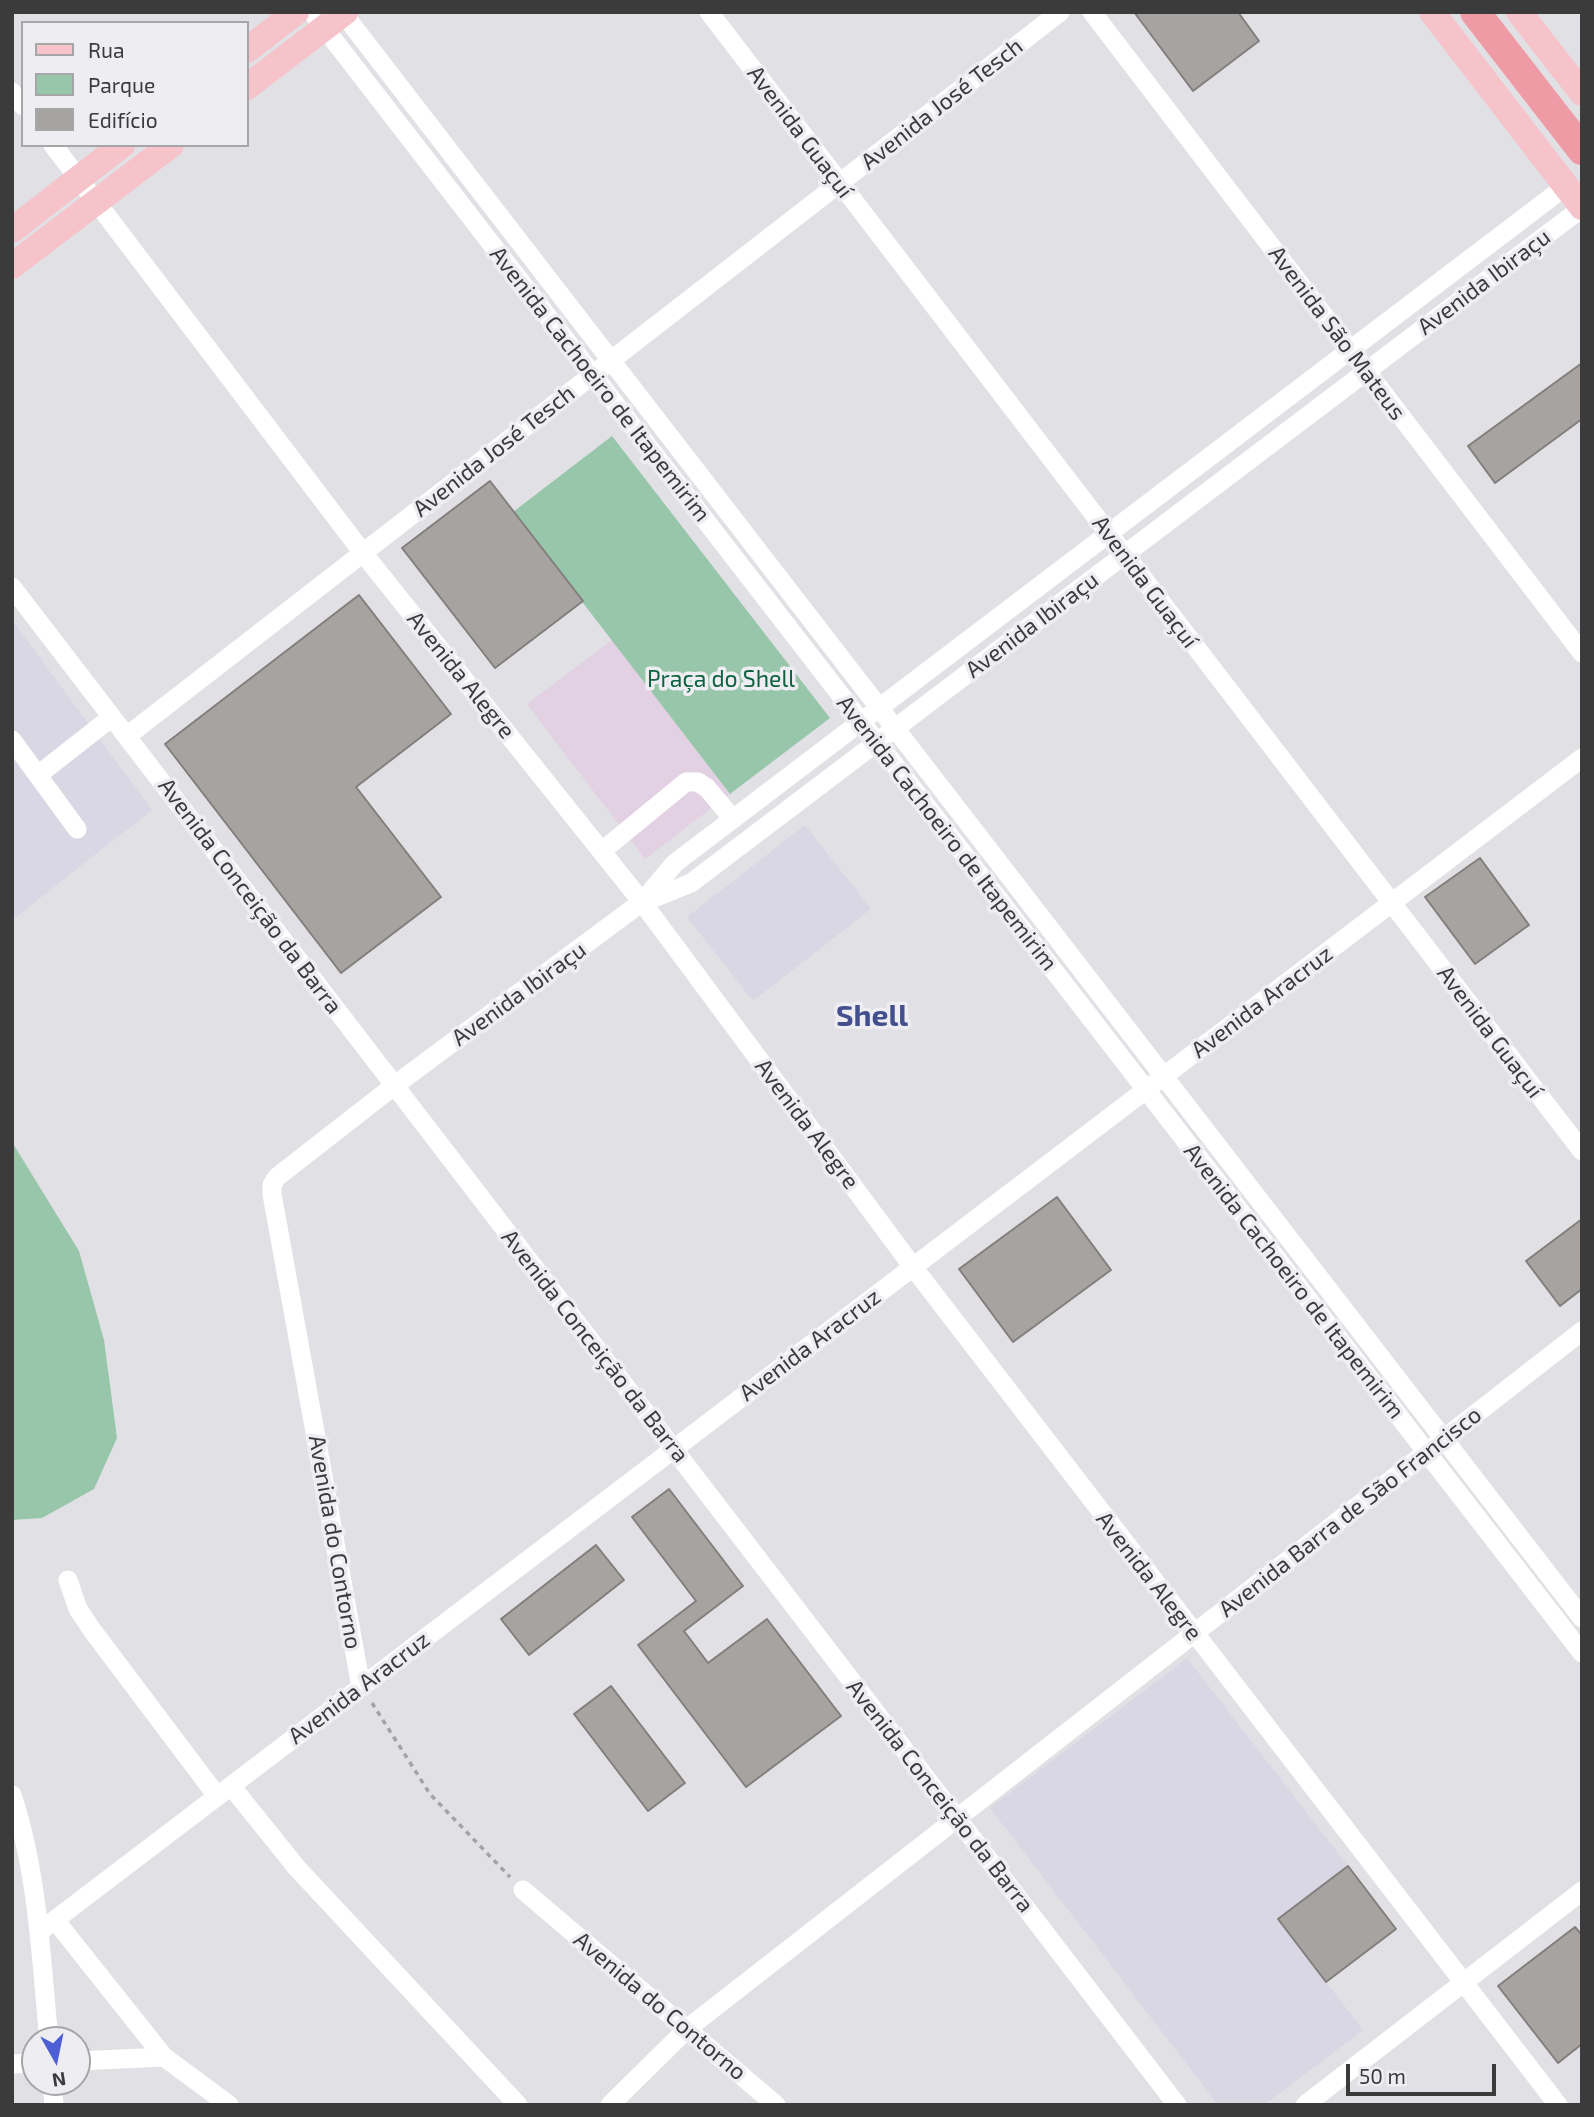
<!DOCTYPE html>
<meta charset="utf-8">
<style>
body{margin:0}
#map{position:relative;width:1594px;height:2117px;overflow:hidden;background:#e1e1e5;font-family:"Exo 2",sans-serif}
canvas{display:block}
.frame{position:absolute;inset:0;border:14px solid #3b3b3c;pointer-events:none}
.legend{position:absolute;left:21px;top:21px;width:228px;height:126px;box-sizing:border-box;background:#eeeef2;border:2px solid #a6a6a9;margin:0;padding:9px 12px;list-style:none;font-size:21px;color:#3b3b3c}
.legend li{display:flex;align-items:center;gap:14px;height:35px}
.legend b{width:35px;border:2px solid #a6a6a9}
.north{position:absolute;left:21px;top:2026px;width:70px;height:70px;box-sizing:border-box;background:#eeeef2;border:2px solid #a6a6a9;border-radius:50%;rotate:171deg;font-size:19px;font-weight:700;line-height:28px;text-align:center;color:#3b3b3c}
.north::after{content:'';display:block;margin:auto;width:24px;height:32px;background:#4e5ed4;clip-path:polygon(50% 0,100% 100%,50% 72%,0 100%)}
.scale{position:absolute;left:1346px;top:2064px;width:150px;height:32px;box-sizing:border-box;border:4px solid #3b3b3c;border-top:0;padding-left:9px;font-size:21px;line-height:24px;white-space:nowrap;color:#3b3b3c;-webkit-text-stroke:5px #eeeef2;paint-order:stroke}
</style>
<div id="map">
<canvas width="1594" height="2117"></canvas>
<div class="frame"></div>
<ul class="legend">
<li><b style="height:9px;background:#f5c3c9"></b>Rua</li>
<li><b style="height:19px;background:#98c6ab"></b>Parque</li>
<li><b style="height:19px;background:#a7a3a1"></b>Edifício</li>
</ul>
<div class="north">N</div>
<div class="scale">50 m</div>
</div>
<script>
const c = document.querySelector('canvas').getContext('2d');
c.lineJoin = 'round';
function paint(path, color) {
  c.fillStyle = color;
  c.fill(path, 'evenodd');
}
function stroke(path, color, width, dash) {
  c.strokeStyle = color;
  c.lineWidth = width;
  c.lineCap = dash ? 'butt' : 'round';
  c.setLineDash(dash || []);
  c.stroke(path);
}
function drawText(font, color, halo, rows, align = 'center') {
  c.font = font + ' "Exo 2",sans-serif';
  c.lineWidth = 7;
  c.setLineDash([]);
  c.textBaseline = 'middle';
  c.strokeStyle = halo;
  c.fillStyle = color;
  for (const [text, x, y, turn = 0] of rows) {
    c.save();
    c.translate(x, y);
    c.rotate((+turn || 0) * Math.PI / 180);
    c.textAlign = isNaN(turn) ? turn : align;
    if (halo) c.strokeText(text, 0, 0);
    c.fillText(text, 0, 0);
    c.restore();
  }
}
const built = new Path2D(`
 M12,620L152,810L12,920Z
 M805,825L871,909L753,1001L687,917Z
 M1187,1658L1348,1866L1278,1919L1363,2030L1264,2105H1218L990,1808Z`);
const medical = new Path2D(`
 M612,640L730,794L645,859L527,704Z`);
const green = new Path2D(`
 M612,436L830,718L730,794L513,512Z
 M12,1142L79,1251L104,1340L117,1438L94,1489L42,1518L12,1520Z`);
const building = new Path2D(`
 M1134,12H1238L1259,41L1193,91Z
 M1582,363V419L1495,483L1468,446Z
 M490,481L583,601L495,668L402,548Z
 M359,595L451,714L356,787L441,897L341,973L165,744Z
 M1480,858L1529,925L1475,964L1425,897Z
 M1057,1197L1111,1270L1013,1342L959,1269Z
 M1582,1219V1289L1560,1306L1526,1261Z
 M669,1489L743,1586L684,1631L708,1663L767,1619L841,1716L746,1787L638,1645L696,1601L632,1517Z
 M596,1545L624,1580L529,1655L501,1619Z
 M611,1686L685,1783L648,1811L574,1714Z
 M1348,1866L1396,1929L1326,1982L1278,1919Z
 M1575,1927L1582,1935V2044L1558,2063L1498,1986Z`);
const path = new Path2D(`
 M372,1703L430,1794L510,1877`);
const minor = new Path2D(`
 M312,12L1582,1653
 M342,12L1582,1618
 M709,12L1582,1151
 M1092,12L1582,653
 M12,92L23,106
 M53,145L363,553L642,902L913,1267L1558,2105
 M12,587L1177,2105
 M127,736L1060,12
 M12,740L77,829
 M38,775L112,717
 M602,851L686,782H698L707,788L733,819
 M644,902L691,883L1582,208
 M68,1580L78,1609L92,1630L217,1796
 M361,1687L272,1194V1185L277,1177L395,1085L642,902L675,863L1566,186
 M231,1786L297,1868L518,2105
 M12,1795C38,1873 41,1959 49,2040
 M523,1890L776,2105
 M55,1920L164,2057L229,2105
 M39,1932L1582,758
 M77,2061L164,2057
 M12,2064L35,2063
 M52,2082L54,2105
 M610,2105L688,2028L1582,1331
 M1305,2105L1582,1891`);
const major = new Path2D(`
 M1432,12L1582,207
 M1519,12L1582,93
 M247,50L296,12
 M247,87L345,12
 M12,230L122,145
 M12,266L171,145`);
const highway = new Path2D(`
 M1475,12L1582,150`);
const streetNames = [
 ["Avenida José Tesch",942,104,-38],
 ["Avenida Guaçuí",800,132,53],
 ["Avenida Ibiraçu",1484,282,-37],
 ["Avenida São Mateus",1337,333,53],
 ["Avenida Cachoeiro de Itapemirim",600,384,52],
 ["Avenida José Tesch",494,451,-38],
 ["Avenida Guaçuí",1145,582,53],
 ["Avenida Ibiraçu",1032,625,-37],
 ["Avenida Alegre",461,675,51],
 ["Avenida Cachoeiro de Itapemirim",947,833,52],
 ["Avenida Conceição da Barra",250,896,53],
 ["Avenida Ibiraçu",519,994,-36],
 ["Avenida Aracruz",1262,1002,-37],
 ["Avenida Guaçuí",1490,1032,53],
 ["Avenida Alegre",807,1124,53],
 ["Avenida Cachoeiro de Itapemirim",1294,1281,52],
 ["Avenida Aracruz",810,1345,-37],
 ["Avenida Conceição da Barra",595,1346,52],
 ["Avenida Barra de São Francisco",1350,1512,-38],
 ["Avenida do Contorno",335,1542,80],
 ["Avenida Alegre",1149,1576,52],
 ["Avenida Aracruz",359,1688,-37],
 ["Avenida Conceição da Barra",940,1796,52],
 ["Avenida do Contorno",660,2006,40]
];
const parkNames = [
 ["Praça do Shell",721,679]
];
const districtNames = [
 ["Shell",872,1016]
];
paint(built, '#d8d7e3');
paint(medical, '#e1d1e3');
paint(green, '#98c6ab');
paint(building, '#a7a3a1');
stroke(building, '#827e7b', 2);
stroke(path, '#a3a3a6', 3.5, [5, 5]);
stroke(minor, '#fff', 19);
stroke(major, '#f5c3c9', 26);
stroke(highway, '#ef9ba5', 30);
drawText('23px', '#3b3b3c', '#eeeef2', streetNames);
drawText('23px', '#0d623f', '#eeeef2', parkNames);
drawText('bold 30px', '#44508d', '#eeeef2', districtNames);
</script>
